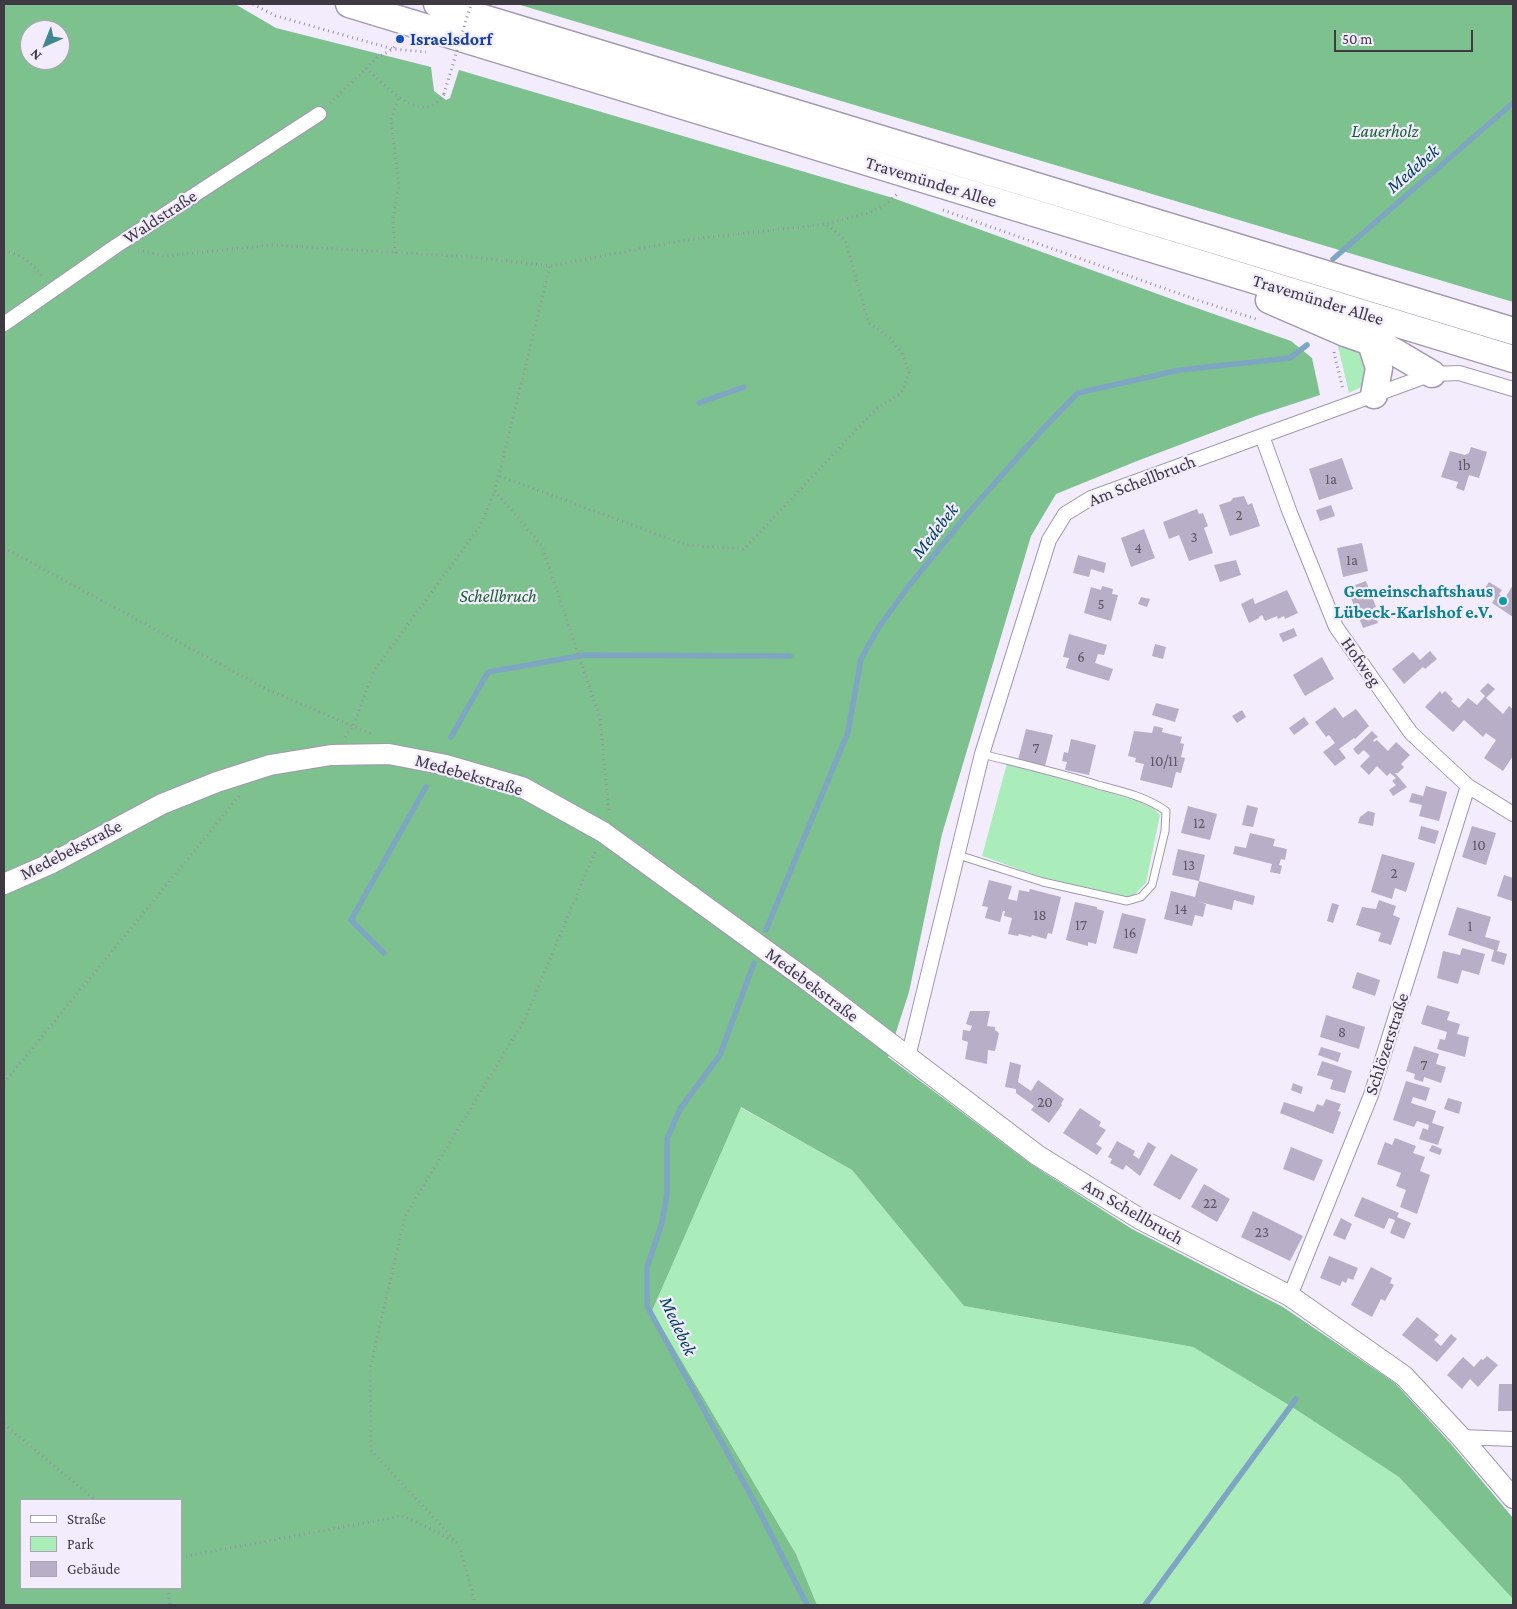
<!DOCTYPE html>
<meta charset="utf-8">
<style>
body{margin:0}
#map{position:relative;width:1517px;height:1609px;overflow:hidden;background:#f3ecfc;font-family:"Crimson Pro",serif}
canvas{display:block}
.frame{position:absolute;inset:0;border:5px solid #3e3943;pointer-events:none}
.legend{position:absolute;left:20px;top:1499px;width:162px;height:90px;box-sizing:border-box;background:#f3ecfc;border:1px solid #aba4b2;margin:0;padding:6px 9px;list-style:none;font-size:15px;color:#3e3943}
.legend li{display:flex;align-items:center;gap:10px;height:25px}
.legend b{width:25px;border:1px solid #aba4b2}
.north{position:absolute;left:20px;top:20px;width:50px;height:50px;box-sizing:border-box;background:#f3ecfc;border:1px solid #aba4b2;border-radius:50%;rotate:224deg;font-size:14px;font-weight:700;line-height:20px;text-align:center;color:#3e3943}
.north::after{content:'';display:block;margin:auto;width:18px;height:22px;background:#40878f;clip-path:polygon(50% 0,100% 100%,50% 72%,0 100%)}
.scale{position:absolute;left:1334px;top:30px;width:139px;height:22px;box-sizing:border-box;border:2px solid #3e3943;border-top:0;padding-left:6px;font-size:15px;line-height:18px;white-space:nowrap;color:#3e3943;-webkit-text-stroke:4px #f3ecfc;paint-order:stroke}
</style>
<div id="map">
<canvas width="1517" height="1609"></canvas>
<div class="frame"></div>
<ul class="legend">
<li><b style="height:6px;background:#fff"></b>Straße</li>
<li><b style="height:14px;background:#abedba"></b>Park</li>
<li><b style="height:14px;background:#b9aec7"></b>Gebäude</li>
</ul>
<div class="north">N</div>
<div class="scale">50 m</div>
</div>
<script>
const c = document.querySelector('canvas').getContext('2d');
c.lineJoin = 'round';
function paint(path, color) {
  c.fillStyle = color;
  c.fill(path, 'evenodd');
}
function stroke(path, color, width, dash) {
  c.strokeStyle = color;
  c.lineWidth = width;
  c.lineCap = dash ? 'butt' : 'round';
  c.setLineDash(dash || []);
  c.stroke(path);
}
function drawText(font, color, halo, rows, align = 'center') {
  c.font = font + ' "Crimson Pro",serif';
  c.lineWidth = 4.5;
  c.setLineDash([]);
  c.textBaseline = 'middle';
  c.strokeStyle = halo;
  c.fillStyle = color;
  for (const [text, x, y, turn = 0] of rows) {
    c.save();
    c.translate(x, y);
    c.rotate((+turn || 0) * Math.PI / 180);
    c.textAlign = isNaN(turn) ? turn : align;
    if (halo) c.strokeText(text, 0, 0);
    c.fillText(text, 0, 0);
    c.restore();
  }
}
const green = new Path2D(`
 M1336,338L1363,348L1368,359L1363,386L1349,393Z
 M1007,763L1137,801L1154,809L1160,815L1146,883L1134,895L1125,899L1044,878L982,856Z
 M740,1107L852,1170L964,1306L1193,1347L1292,1407L1399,1477L1513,1599V1605H817L796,1554L652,1311Z`);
const forest = new Path2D(`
 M4,4H235L276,28L431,67L434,91L446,100L450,98L459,70L893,198L1188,305L1291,341L1312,358L1320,395L1256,416L1137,461L1056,494L1031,536L942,834L909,992L888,1057L1031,1164L1132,1229L1283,1307L1395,1383L1451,1444L1513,1518V1599L1399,1477L1292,1407L1193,1347L964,1306L852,1170L741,1107L652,1311L796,1554L817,1605H4ZM30,30H60V60H30ZM21,1500H181V1588H21Z
 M517,4H1513V302L1416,273Z`);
const stream = new Path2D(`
 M1333,259L1513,103
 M699,403L744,387
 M451,737L488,672L585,655L790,656
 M766,930L848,732L861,659L879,627L908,587L970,511L1042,430L1078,393L1180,370L1290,358L1307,345
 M384,953L351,920L426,787
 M754,963L720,1055L680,1109L667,1139V1194L662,1223L647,1267V1306L755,1503L807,1605
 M1145,1605L1296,1399`);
const building = new Path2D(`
 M1471,447L1487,452L1479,478L1469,475L1464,491L1456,488L1458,482L1441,477L1450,451L1465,455L1469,453Z
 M1342,458L1353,489L1319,500L1309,469Z
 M1244,496L1248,505L1252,503L1260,526L1230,536L1219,505L1231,501L1233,498Z
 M1331,505L1335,516L1320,521L1316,510Z
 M1197,509L1199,514L1203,513L1208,526L1204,528L1213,553L1189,561L1179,535L1169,539L1163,522Z
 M1144,529L1155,558L1131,567L1121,538Z
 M1362,543L1368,571L1343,577L1337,548Z
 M1078,555L1106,563L1104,573L1091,569L1089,577L1073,573Z
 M1236,560L1241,575L1220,582L1214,565Z
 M1366,581L1376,607L1373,608L1378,623L1363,628L1347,588Z
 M1489,582L1502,590L1499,594L1505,598L1513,585V617L1492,603L1495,598L1483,591Z
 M1102,586L1113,589L1112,594L1118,595L1111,621L1084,613L1091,587L1101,590Z
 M1287,590L1298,613L1285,619L1284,616L1278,619L1277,616L1265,621L1262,615L1259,617V618L1249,623L1241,604L1253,598L1255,604Z
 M1141,597L1150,599L1147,607L1138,604Z
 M1294,628L1297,636L1283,642L1279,634Z
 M1069,634L1107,645L1104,655L1098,654L1095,663L1113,669L1109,681L1066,668L1069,658L1063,657Z
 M1155,644L1166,647L1163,659L1152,656Z
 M1430,651L1437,659L1425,669L1423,667L1404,684L1392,669L1413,652L1420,660Z
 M1322,657L1334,679L1305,696L1293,675Z
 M1488,683L1495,689L1486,698L1503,714L1509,706L1513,709V756L1503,771L1484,758L1496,740L1486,733L1483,737L1464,720L1453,732L1425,707L1440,691L1442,694L1445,691L1453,699L1451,701L1459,708L1468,698L1477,705L1485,696L1480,691Z
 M1156,703L1179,709L1175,722L1152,715Z
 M1335,707L1343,718L1356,709L1369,726L1355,739L1354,738L1339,749L1346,758L1335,766L1323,752L1335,743L1329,735L1326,737L1315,722Z
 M1242,710L1246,717L1237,723L1232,716Z
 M1304,717L1309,724L1294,735L1289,728Z
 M1154,726L1163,728L1162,732L1182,737L1180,743L1184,744L1181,757L1185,758L1181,773L1176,772L1172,788L1140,780L1144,764L1135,762L1136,758L1128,756L1134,731L1152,733Z
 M1026,729L1053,735L1045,766L1018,760Z
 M1372,731L1378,737L1373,740L1374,742L1377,740L1388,751L1396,742L1410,755L1401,764L1404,767L1398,773H1395L1407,787L1393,796L1389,790L1396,785L1392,781L1396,778L1390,773L1387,776L1377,766L1369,775L1360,766L1370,756L1364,750L1358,755L1353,749Z
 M1071,739L1096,745L1089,775L1065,770L1067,762L1062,761L1064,752L1068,753Z
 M1426,786L1447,792L1439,821L1419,816L1422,805L1409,802L1412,793L1423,796Z
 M1247,805L1258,808L1253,827L1242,825Z
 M1188,806L1217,814L1210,840L1181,833Z
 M1368,811L1375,813L1373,826L1358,823L1360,817Z
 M1421,826L1439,831L1435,844L1418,839Z
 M1472,826L1496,833L1486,865L1462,857Z
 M1250,833L1275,839L1273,846L1287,849L1285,860L1281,859L1279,865L1282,866L1280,874L1270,872L1272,864L1233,854L1235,846L1246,848Z
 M1178,849L1205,855L1199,881L1172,875Z
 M1382,854L1415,863L1406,892L1395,888L1392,899L1371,892Z
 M1504,875L1513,878L1512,901L1497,896Z
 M989,880L1012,886L1008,899L1017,901L1019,890L1029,892L1030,889L1061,897L1052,934L1048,933L1046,939L1032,935L1031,937L1019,934L1018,936L1008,934L1012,918L1004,916L1005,911H1003L1000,922L985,918L988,907L982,906Z
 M1199,881L1255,896L1253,905L1234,900L1232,910L1196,901L1206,904L1203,917L1195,915L1192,926L1164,919L1171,891L1195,897Z
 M1379,900L1396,906L1393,915L1400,918L1391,945L1378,941L1381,933L1356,925L1362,907L1376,909Z
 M1075,902L1097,907V909L1104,911L1096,944L1088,942V946L1066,940Z
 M1332,903L1339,905L1333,923L1327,921Z
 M1457,907L1491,917L1485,937L1500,941L1497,951L1507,954L1504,965L1491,961L1494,950L1448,935Z
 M1122,913L1146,919L1137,954L1113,948Z
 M1462,948L1485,954L1479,975L1462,970L1458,984L1437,978L1443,951L1460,955Z
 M1357,972L1380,980L1375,996L1352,988Z
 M1427,1005L1450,1012L1447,1020L1460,1024L1457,1034L1469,1037L1465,1057L1437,1049L1440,1039L1445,1040L1447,1032L1421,1024Z
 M970,1011H990L987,1026L995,1027V1030L999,1033L995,1051L988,1050L987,1064L965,1059L968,1042L962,1040L963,1030L970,1031L972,1026L966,1024Z
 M1326,1015L1365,1027L1359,1049L1320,1037Z
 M1414,1046L1439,1054L1436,1064L1446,1067L1441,1083L1424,1077L1423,1082L1414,1079L1415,1074L1406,1071Z
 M1321,1047L1341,1053L1338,1062L1318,1055Z
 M1322,1061L1352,1071L1345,1093L1330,1089L1333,1080L1317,1075Z
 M1010,1062L1021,1065L1018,1082L1031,1091L1038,1080L1064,1099L1061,1104L1062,1105L1049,1123L1031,1110L1034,1106L1016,1093V1089L1005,1087Z
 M1406,1081L1430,1088L1426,1101L1413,1097L1411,1103L1436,1111L1432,1123L1444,1127L1438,1145L1419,1139L1423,1128L1428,1130L1429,1125L1417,1121L1414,1127L1393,1120Z
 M1293,1083L1303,1087L1301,1094L1291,1090Z
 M1448,1098L1462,1102L1459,1114L1444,1109Z
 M1326,1099L1341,1104L1338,1111L1341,1112L1333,1134L1280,1113L1284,1102L1314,1112L1317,1104L1323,1106Z
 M1080,1108L1101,1122L1099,1126L1106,1130L1096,1144L1102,1148L1097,1155L1063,1133Z
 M1395,1138L1416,1146L1413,1153L1425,1157L1420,1171L1430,1175L1417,1214L1400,1207L1406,1190L1396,1186L1401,1173L1377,1164L1385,1142L1392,1145Z
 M1117,1141L1135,1151L1133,1155L1139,1159L1148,1142L1156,1147L1140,1176L1126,1165L1123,1170L1110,1163L1112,1159L1108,1157Z
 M1432,1145L1442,1149L1440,1155L1429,1151Z
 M1291,1147L1323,1160L1314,1181L1283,1169Z
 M1171,1154L1198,1169L1180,1200L1153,1185Z
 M1204,1184L1230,1199L1217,1222L1191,1207Z
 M1362,1197L1399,1213L1397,1217L1411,1223L1404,1239L1390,1233L1395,1220L1389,1218L1384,1229L1354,1216Z
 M1253,1211L1303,1236L1290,1261L1241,1237Z
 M1341,1218L1352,1224L1345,1240L1333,1235Z
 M1329,1256L1358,1268L1353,1280L1348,1278L1346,1283L1342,1281L1340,1286L1320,1278Z
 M1371,1267L1392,1278L1390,1283L1394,1285L1385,1301L1381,1299L1372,1317L1351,1305Z
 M1417,1317L1439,1335L1434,1340L1441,1346L1451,1334L1457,1339L1437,1362L1402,1335Z
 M1487,1356L1498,1365L1478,1387L1470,1379L1462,1389L1447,1375L1463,1357L1474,1367L1481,1359L1483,1360Z
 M1499,1384H1513V1411H1498Z`);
const path = new Path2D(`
 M253,4L276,16L393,49L426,52
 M366,68C384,84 423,129 444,94
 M330,103L378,57L393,49L399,40
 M943,210L1200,301L1256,319
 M138,250L165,256L272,245L471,257L550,266L686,240L826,224L871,212L886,204L897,194
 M4,251C20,254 33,263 43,278
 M395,253L393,219L399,185L391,120L399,97
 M1334,352L1343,390
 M500,476L686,545L744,549L876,409L901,393L909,373L902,353L890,338L869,323L845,240L826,224
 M495,491L542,546L600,719L609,813
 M4,548L266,689L372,734
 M345,737L353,726L374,671L480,526L495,491L550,266
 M4,1083L240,795
 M4,1424L95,1500
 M181,1557L402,1516L433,1530L455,1542
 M168,1588L170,1605
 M474,1605V1599L459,1545L371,1450L370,1369L405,1216L525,1019L596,849`);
const lane = new Path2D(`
 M958,855L1043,882L1127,901L1141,897L1152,885L1165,831L1166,811C1147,797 1121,791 1098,785C1060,773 1021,764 982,754`);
const street = new Path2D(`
 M4,324L116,246L319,114
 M1262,436L1290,513L1336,627L1411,733L1468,786L1513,814
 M908,1057L982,754L1049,540L1065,514L1091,498L1432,374L1459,373L1513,389
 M1290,1296L1371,1095L1468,786
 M1461,1437L1513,1439`);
const secondary = new Path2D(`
 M4,884L52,863L162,804L217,782L270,765L331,755L389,754L446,765L522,787L603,832L811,983L1037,1155L1140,1219L1290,1296L1404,1376L1461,1437L1513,1498`);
const highway = new Path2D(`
 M349,4L1513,359
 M437,4L1513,331
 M1269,300L1345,333L1388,348L1432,374
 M1371,343L1379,368L1374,395`);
const pathBridge = new Path2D(`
 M444,94L471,4`);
const markers = [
 [400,39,5,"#1a4fb4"],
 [1503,601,5,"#0f9aa8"]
];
const numberNames = [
 ["1b",1464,465],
 ["1a",1331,479],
 ["2",1239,515],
 ["3",1194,537],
 ["4",1138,548],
 ["1a",1352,560],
 ["5",1101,604],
 ["6",1081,657],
 ["7",1036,748],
 ["10/11",1164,761],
 ["12",1199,823],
 ["10",1479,845],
 ["13",1189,865],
 ["2",1394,873],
 ["14",1181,909],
 ["18",1040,915],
 ["17",1081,925],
 ["1",1470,926],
 ["16",1130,933],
 ["8",1342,1032],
 ["7",1424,1065],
 ["20",1045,1102],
 ["22",1210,1203],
 ["23",1262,1232]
];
const transitNames = [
 ["Israelsdorf",410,39]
];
const parkNames = [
 ["Lauerholz",1385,131],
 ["Schellbruch",498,596]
];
const streetNames = [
 ["Travemünder Allee",931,182,17],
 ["Waldstraße",160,217,-33],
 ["Travemünder Allee",1318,300,17],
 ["Am Schellbruch",1142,481,-21],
 ["Hofweg",1361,662,55],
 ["Medebekstraße",469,775,16],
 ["Medebekstraße",71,850,-27],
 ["Medebekstraße",812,985,37],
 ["Schlözerstraße",1387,1044,-72],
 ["Am Schellbruch",1133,1212,30]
];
const cultureNames = [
 ["Gemeinschaftshaus",1493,591],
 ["Lübeck-Karlshof e.V.",1493,612]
];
const waterNames = [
 ["Medebek",1413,169,-41],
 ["Medebek",935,531,-52],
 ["Medebek",678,1326,65]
];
paint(green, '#abedba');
paint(forest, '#7dc18e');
stroke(stream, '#7ea6c3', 5.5);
paint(building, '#b9aec7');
stroke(lane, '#a298b0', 9);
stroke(street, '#a298b0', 16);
stroke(secondary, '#a298b0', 22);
stroke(highway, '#a298b0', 29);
stroke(path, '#9993a0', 3, [1, 4]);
stroke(lane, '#fff', 7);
stroke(street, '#fff', 14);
stroke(secondary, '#fff', 20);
stroke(highway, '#fff', 26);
stroke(pathBridge, '#9993a0', 3, [1, 4]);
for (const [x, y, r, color] of markers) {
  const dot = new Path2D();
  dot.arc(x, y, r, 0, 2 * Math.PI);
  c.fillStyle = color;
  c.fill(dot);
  stroke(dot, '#f3ecfc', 2);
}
drawText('15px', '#5d5664', null, numberNames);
drawText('bold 18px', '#164399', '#f3ecfc', transitNames, 'left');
drawText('italic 18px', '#186232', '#f3ecfc', parkNames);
drawText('18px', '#3e3943', '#f3ecfc', streetNames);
drawText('bold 18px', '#0d838f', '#f3ecfc', cultureNames, 'right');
drawText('italic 19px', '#004260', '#f3ecfc', waterNames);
</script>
